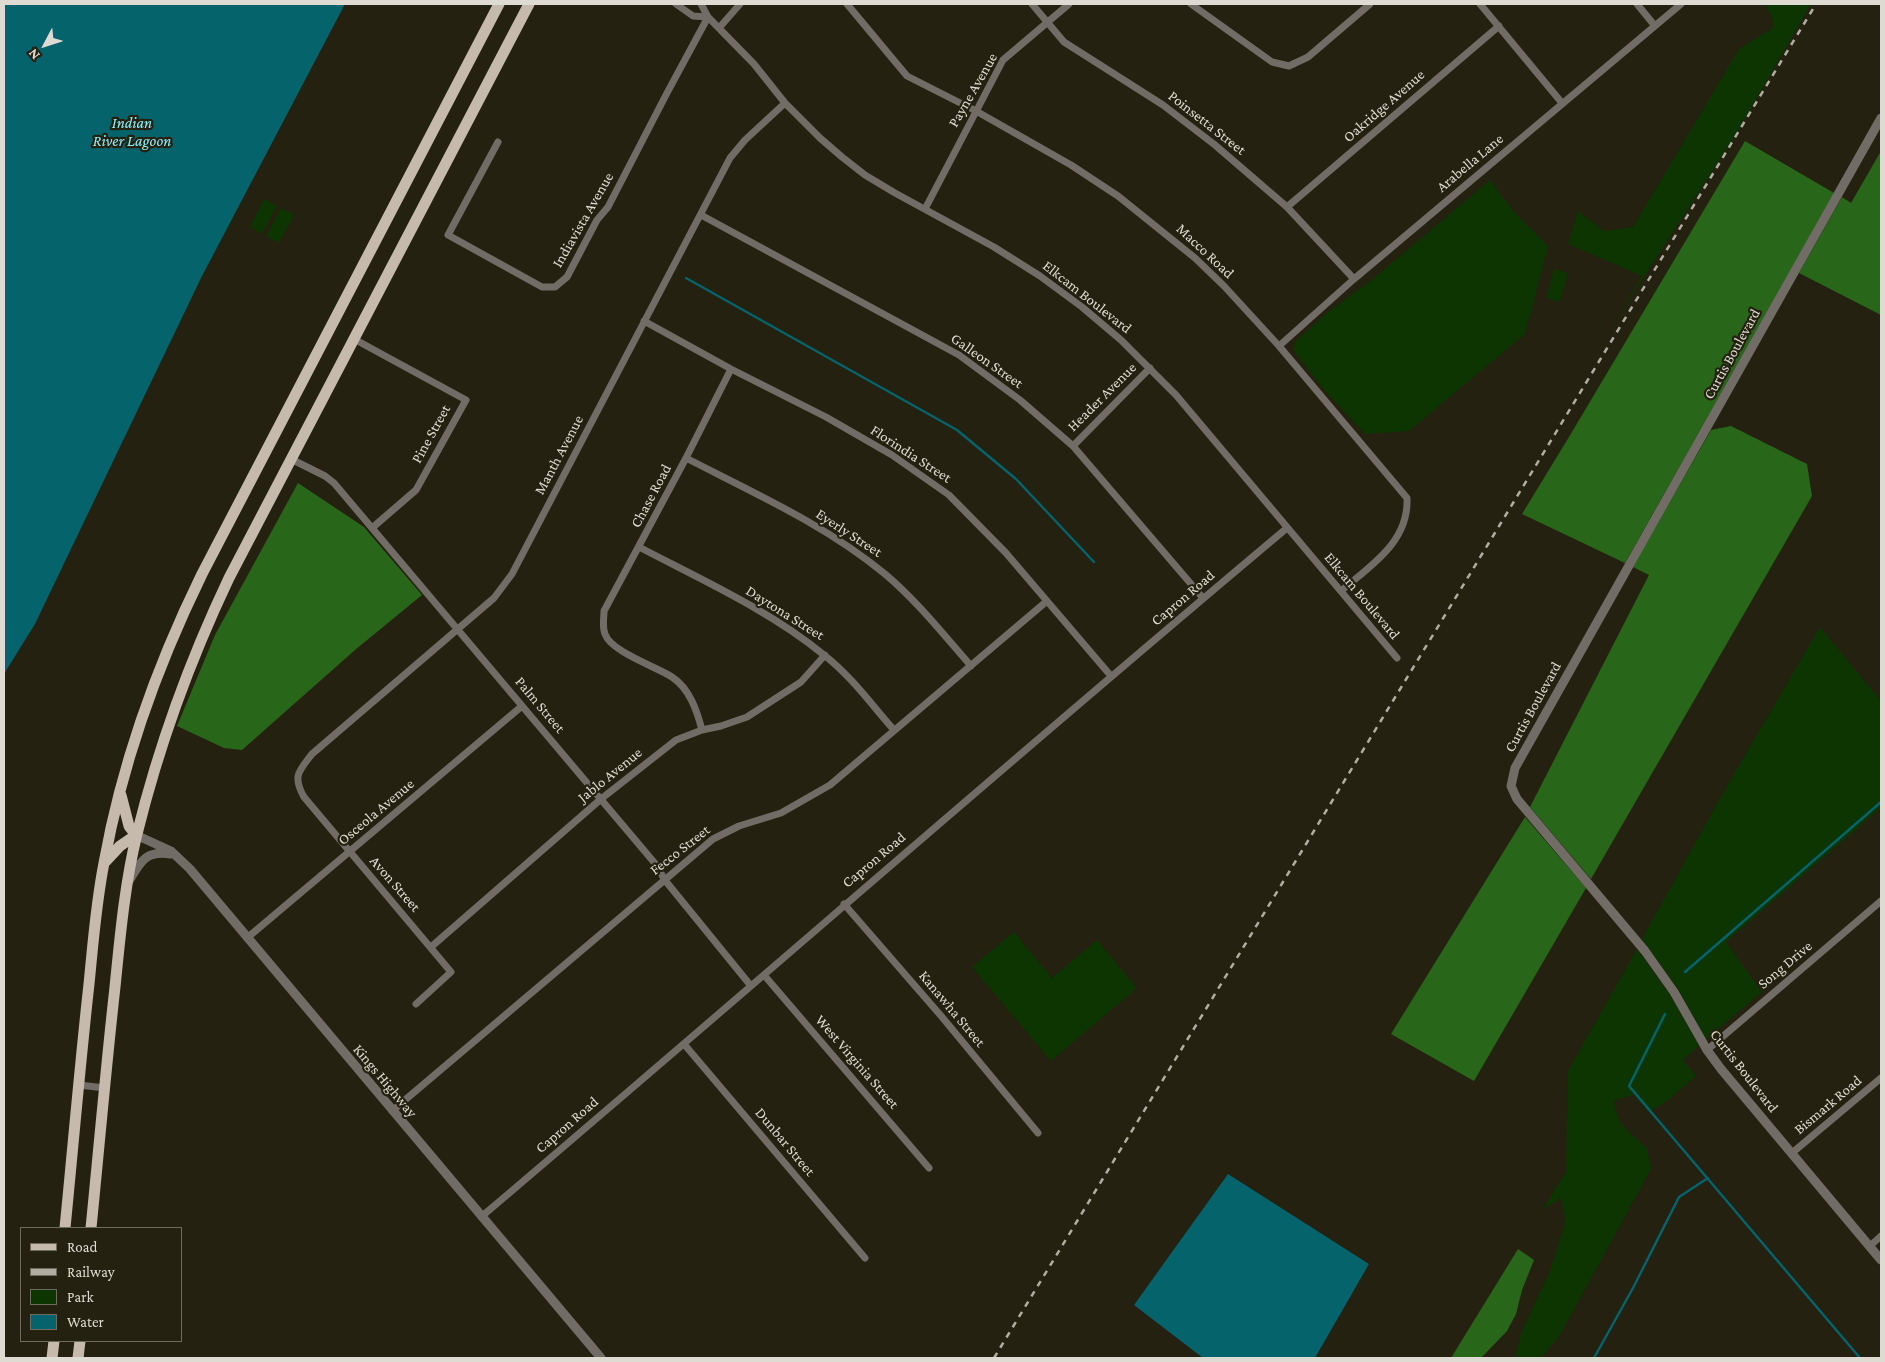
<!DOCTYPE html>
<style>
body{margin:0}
#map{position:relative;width:1885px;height:1362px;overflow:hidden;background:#242111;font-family:"Crimson Pro",serif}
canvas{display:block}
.frame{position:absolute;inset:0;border:5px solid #dedcd2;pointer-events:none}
.legend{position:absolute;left:20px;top:1227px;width:162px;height:115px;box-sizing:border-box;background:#242111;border:1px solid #6e6c5e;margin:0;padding:6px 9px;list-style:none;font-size:15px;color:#dedcd2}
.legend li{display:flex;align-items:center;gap:10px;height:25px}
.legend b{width:25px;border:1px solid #6e6c5e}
.north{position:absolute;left:20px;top:20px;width:50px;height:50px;-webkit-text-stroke:4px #242111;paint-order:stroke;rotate:230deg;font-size:14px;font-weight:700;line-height:20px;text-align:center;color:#dedcd2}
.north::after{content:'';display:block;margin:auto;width:18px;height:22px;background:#dedcd2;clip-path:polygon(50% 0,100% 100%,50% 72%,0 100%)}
</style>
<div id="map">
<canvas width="1885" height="1362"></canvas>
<div class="frame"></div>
<ul class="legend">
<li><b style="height:6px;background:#c5baac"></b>Road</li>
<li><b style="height:6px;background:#b0ada2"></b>Railway</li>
<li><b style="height:14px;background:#0c3502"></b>Park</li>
<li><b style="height:14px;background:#04636b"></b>Water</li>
</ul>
<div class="north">N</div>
</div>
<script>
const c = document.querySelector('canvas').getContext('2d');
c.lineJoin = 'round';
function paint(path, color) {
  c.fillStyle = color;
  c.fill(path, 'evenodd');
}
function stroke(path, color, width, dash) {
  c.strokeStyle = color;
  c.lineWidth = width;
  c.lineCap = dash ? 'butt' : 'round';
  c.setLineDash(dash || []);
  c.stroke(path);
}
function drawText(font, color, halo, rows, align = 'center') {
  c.font = font + ' "Crimson Pro",serif';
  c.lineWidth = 4.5;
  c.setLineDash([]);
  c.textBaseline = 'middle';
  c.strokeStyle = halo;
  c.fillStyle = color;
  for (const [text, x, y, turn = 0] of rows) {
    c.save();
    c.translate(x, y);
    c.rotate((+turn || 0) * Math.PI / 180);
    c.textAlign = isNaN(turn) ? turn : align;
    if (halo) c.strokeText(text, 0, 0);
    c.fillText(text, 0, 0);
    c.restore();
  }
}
const green = new Path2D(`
 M1765,4H1811L1733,139L1611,328L1642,276L1568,244L1578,211L1604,231L1633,227L1739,49L1773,28L1772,17Z
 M1490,180L1513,211L1548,246L1525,334L1409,431L1365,434L1325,391L1294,351L1295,342L1327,313L1373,279Z
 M264,199L277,206L262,234L250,227Z
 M281,208L294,215L279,243L266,236Z
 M1554,269L1568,273L1560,302L1546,298Z
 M1820,627L1881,701V808L1726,942L1762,992L1706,1039L1678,989L1642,939L1723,793Z
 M1014,932L1052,978L1097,940L1137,988L1051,1061L972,967Z
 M1637,949L1670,995L1699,1046L1683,1060L1696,1076L1667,1101L1649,1112L1634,1095L1618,1099L1614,1102L1619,1121L1630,1133L1647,1148L1651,1169L1560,1335L1541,1358H1515L1521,1333L1550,1271L1564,1227L1565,1217L1561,1198L1542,1210L1566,1172L1568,1071Z`);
const forest = new Path2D(`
 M1745,141L1834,193L1625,563L1522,514L1569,437Z
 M1881,151V315L1799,273L1842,197L1851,203Z
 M1731,426L1807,464L1812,496L1591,879L1530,807L1649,575L1633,567L1711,430Z
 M298,483L364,527L422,595L355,650L242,750L224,748L177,726L215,635Z
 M1525,817L1586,888L1474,1081L1391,1034Z
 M1518,1249L1534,1260L1522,1290L1516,1314L1507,1331L1481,1358H1451Z`);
const water = new Path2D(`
 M4,4H345L201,278L35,624L4,674Z
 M1228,1174L1369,1264L1315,1358H1203L1134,1305Z`);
const stream = new Path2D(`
 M686,278L957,430L1016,479L1094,562
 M1685,972L1881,802
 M1665,1014L1629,1086L1860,1358
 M1594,1358L1633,1288L1679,1197L1708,1178`);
const minor = new Path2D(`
 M676,4L693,16L708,17
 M701,4L708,17L754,64L785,103L820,138L842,157L865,175L895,193L994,247L1040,276L1082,307L1121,340L1176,395L1397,658
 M847,4L907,76L976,111L1071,165L1118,196L1195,258L1224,286L1279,346L1407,498C1409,542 1371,565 1341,591
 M1032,4L1064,42L1163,105L1215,145L1287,207L1354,279
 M1191,4L1272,62L1289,66L1308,57L1370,4
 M1480,4L1562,103
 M1637,4L1655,26
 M719,28L740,4
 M498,142L448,235L542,287H555L567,277L597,220L608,207L667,93L708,17
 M1287,207L1499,26
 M925,209L1003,60L1069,4
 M701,215L959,355L1020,400L1073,446L1203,598
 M644,321L731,369L826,417L892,455L949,495L1006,553L1111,676
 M354,339L466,400L416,490L372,528
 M1279,346L1354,279L1681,4
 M1073,446L1150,368
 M686,458C754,493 826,525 885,574C917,601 943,634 971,666
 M291,459L325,476L334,483L658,867L664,879L751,986
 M639,547C702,580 769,610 824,655C851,676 871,704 894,730
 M702,730C697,711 690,689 672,677C657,667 611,652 605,634C602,627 604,619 604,611L686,458L731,369
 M844,904L942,1017L1038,1133
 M247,938L522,706
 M431,947L601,799L676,740L702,730L721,726L747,717L801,682L825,655
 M764,975L929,1168
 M416,1004L451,972L304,797C292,776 299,771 312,754L494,598L512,574L730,158L745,140L785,103
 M684,1044L865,1258
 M1707,1050L1881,901
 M79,1085L105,1088
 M392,1111L713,839L739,826L781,813L830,785L1047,601
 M1792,1153L1881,1078
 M481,1217C751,988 1016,755 1287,528
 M1870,1246L1881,1236`);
const tertiary = new Path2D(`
 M1881,118L1515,768L1511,786L1517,799L1645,951L1674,992L1707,1050L1721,1069L1881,1260
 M136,835L171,851L190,869L601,1358
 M129,881C140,863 145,850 170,854`);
const primary = new Path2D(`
 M121,795L129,826L136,835
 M106,861L120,846L136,835
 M65,1228C73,1147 80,1065 89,984C93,944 96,903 104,863C122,763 157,666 202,574L499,4
 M91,1228C99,1148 106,1067 115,987C120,937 125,882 137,834C159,745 190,660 229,578L529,4
 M52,1358L54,1341
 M78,1358L80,1341`);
const rail = new Path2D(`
 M994,1358L1816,4`);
const streetNames = [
 ["Payne Avenue",973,90,-60],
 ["Oakridge Avenue",1384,106,-41],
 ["Poinsetta Street",1207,123,38],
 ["Arabella Lane",1470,163,-40],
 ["Indiavista Avenue",583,220,-60],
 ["Macco Road",1205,251,43],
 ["Elkcam Boulevard",1087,297,38],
 ["Curtis Boulevard",1732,354,-61],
 ["Galleon Street",987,361,35],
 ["Header Avenue",1102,397,-45],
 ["Pine Street",431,434,-61],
 ["Florindia Street",911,454,33],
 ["Manth Avenue",559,455,-62],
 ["Chase Road",651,496,-62],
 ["Eyerly Street",849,533,33],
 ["Elkcam Boulevard",1362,596,50],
 ["Capron Road",1183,598,-40],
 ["Daytona Street",785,613,32],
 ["Palm Street",540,705,50],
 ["Curtis Boulevard",1533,707,-61],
 ["Jablo Avenue",610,775,-39],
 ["Osceola Avenue",376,812,-40],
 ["Fecco Street",680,850,-38],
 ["Capron Road",874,860,-40],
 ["Avon Street",395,884,49],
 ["Song Drive",1785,965,-40],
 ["Kanawha Street",952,1009,50],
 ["West Virginia Street",857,1062,49],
 ["Curtis Boulevard",1744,1071,52],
 ["Kings Highway",385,1081,50],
 ["Bismark Road",1828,1105,-40],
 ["Capron Road",567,1125,-41],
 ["Dunbar Street",785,1142,50]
];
const waterNames = [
 ["Indian",132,123],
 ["River Lagoon",132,141]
];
paint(green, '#0c3502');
paint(forest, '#286719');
paint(water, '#04636b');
stroke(stream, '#04636b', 2.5);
stroke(minor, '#726c66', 7);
stroke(tertiary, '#726c66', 9);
stroke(primary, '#c5baac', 11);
stroke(rail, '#b0ada2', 2.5, [6, 6]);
drawText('15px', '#dedcd2', '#242111', streetNames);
drawText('italic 16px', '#8df0fb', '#242111', waterNames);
</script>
